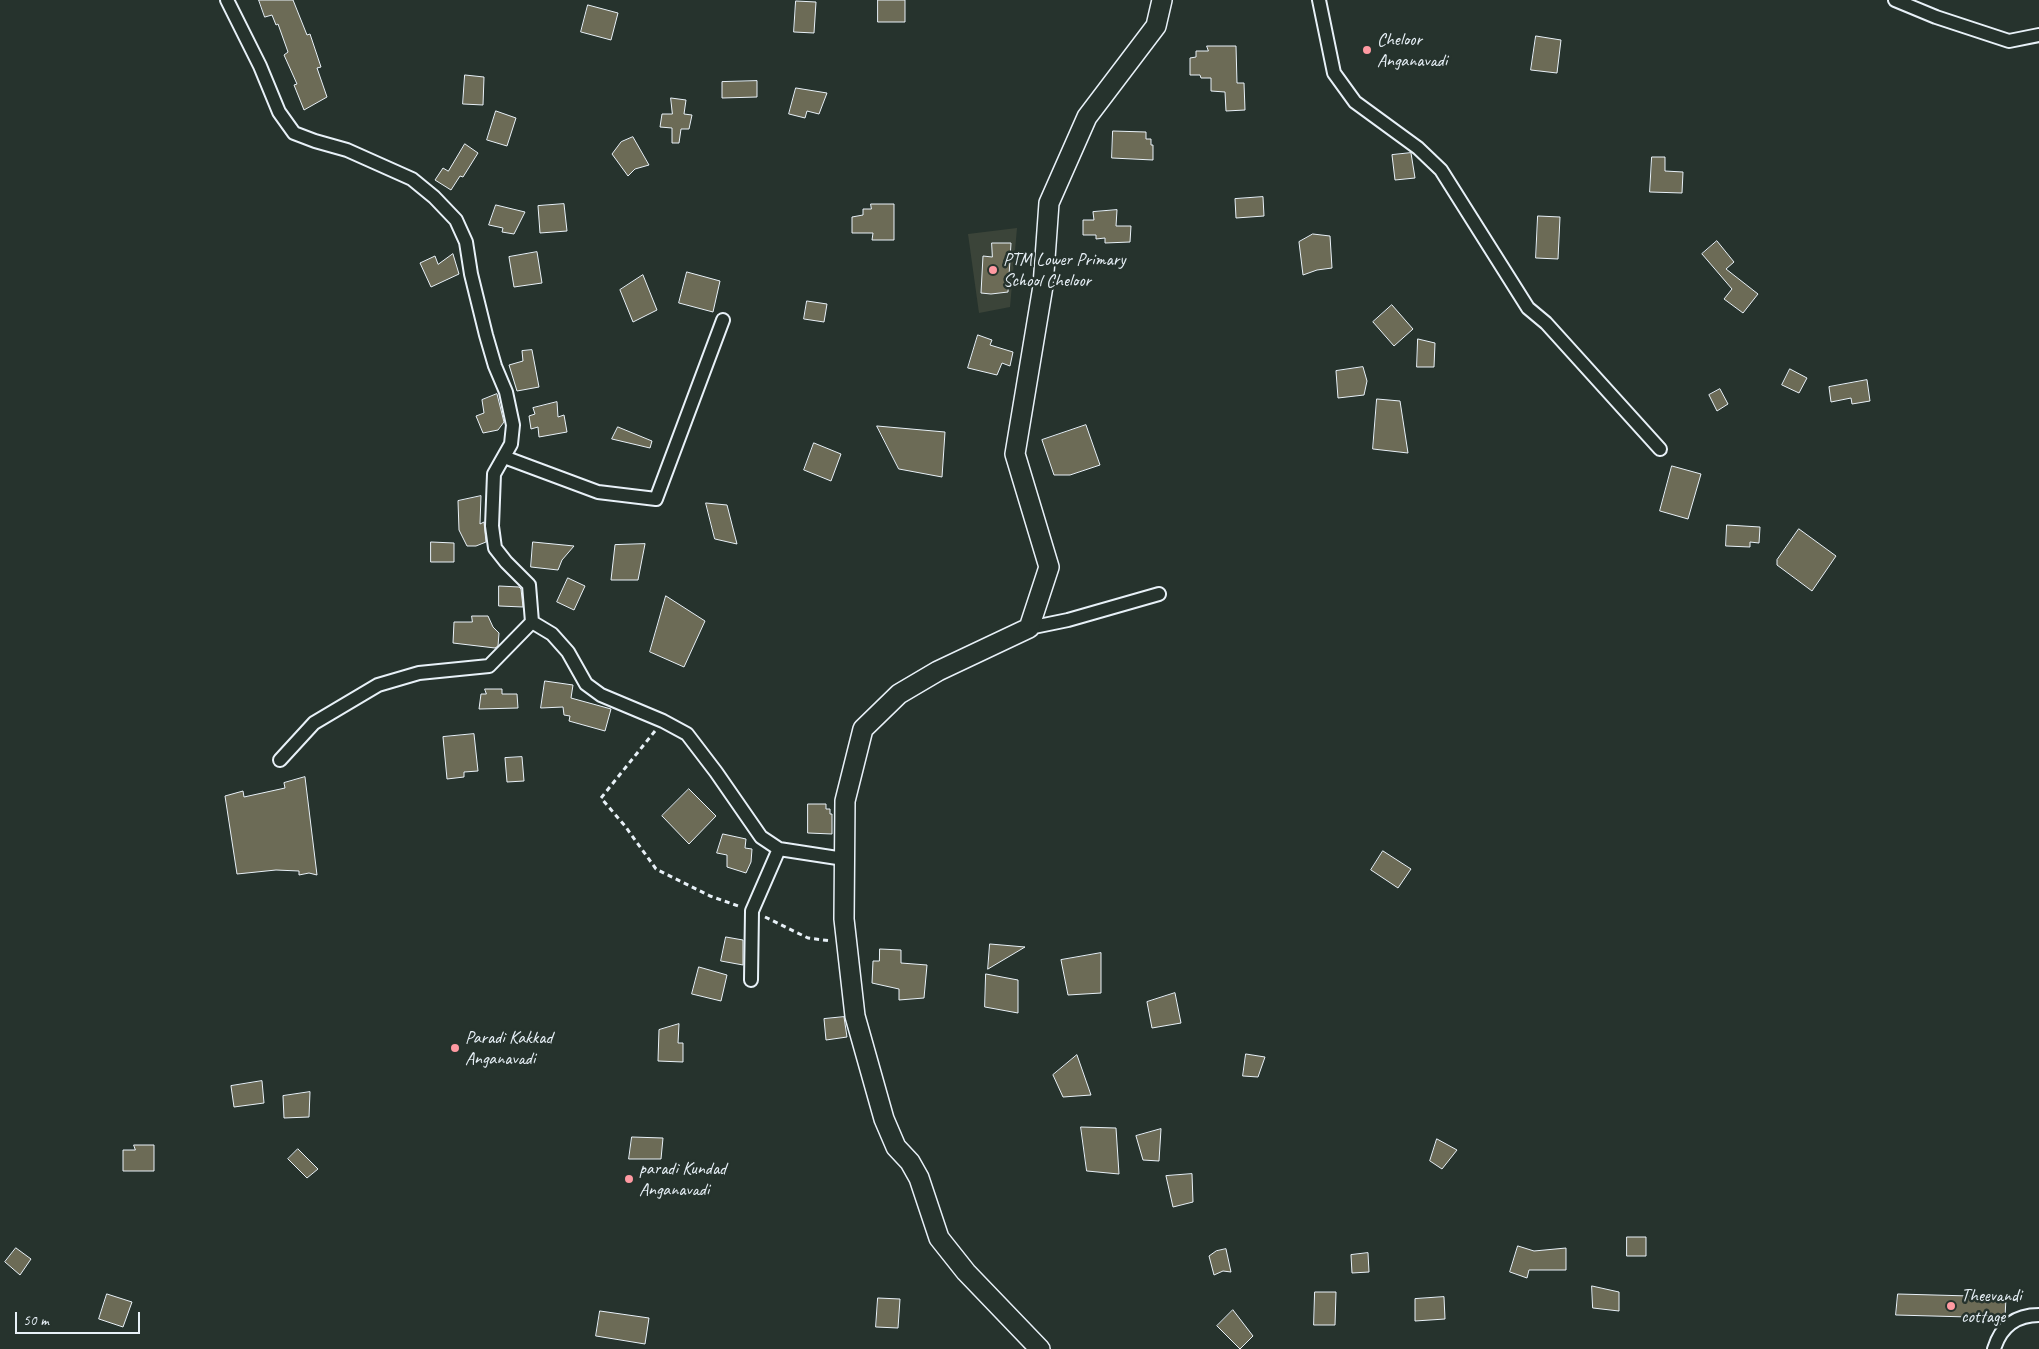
<!DOCTYPE html>
<style>
body{margin:0}
#map{position:relative;width:2039px;height:1349px;overflow:hidden;background:#26332d;font-family:Caveat,sans-serif}
canvas{display:block}
.scale{position:absolute;left:15px;top:1312px;width:125px;height:22px;box-sizing:border-box;border:2px solid #e8f1f8;border-top:0;padding-left:6px;font-size:15px;line-height:18px;white-space:nowrap;color:#e8f1f8;-webkit-text-stroke:4px #26332d;paint-order:stroke}
</style>
<div id="map">
<canvas width="2039" height="1349"></canvas>
<div class="scale">50 m</div>
</div>
<script>
const c = document.querySelector('canvas').getContext('2d');
c.lineJoin = 'round';
function paint(path, color) {
  c.fillStyle = color;
  c.fill(path, 'evenodd');
}
function stroke(path, color, width, dash) {
  c.strokeStyle = color;
  c.lineWidth = width;
  c.lineCap = dash ? 'butt' : 'round';
  c.setLineDash(dash || []);
  c.stroke(path);
}
function drawText(font, color, halo, rows, align = 'center') {
  c.font = font + ' Caveat,sans-serif';
  c.lineWidth = 5;
  c.setLineDash([]);
  c.textBaseline = 'middle';
  c.strokeStyle = halo;
  c.fillStyle = color;
  for (const [text, x, y, turn = 0] of rows) {
    c.save();
    c.translate(x, y);
    c.rotate((+turn || 0) * Math.PI / 180);
    c.textAlign = isNaN(turn) ? turn : align;
    if (halo) c.strokeText(text, 0, 0);
    c.fillText(text, 0, 0);
    c.restore();
  }
}
const built = new Path2D(`
 M1017,228L1010,307L979,313L968,234Z`);
const building = new Path2D(`
 M259,0H293L307,35L310,34L321,67L317,68L327,97L304,110L294,85L297,84L284,55L288,52L278,24L276,25L272,15L265,17Z
 M878,0H905V22H878Z
 M796,1L816,2L814,33L794,32Z
 M588,5L618,13L611,40L581,32Z
 M1536,36L1561,40L1557,73L1531,70Z
 M1207,46H1236L1237,83H1244L1245,110L1226,111L1225,92L1211,91V78H1201L1200,75H1190V58L1196,57V51H1208Z
 M465,75L484,77L483,105L463,104Z
 M757,81V97L722,98V82Z
 M796,88L827,93L819,114L807,111L805,118L789,114Z
 M671,98L686,100L684,114L692,115L689,129H681L679,143H672V128L660,127L662,114H672Z
 M496,111L516,118L507,146L487,140Z
 M1113,131L1146,132V139H1151V145H1153V160L1112,158Z
 M633,137L649,165L635,169L628,176L612,154L621,142Z
 M465,144L478,153L463,177L460,176L451,190L435,180L443,168L448,171Z
 M1411,153L1415,178L1395,180L1392,155Z
 M1652,157H1665V171L1683,172L1682,193L1650,192Z
 M1263,197L1264,216L1236,218L1235,199Z
 M564,204L567,231L540,233L538,206Z
 M871,204H894V240H872L873,233H852V217L863,215V209H871Z
 M496,205L525,212L514,234L502,232L503,228L489,225Z
 M1117,210L1116,226H1131L1130,242L1105,243V238L1096,239V235H1083V220H1094L1093,212Z
 M1538,216L1560,217L1558,259L1536,258Z
 M1313,234L1330,236L1332,268L1317,270L1303,275L1299,242Z
 M1717,241L1734,262L1726,269L1758,294L1743,313L1724,299L1732,289L1702,254Z
 M992,243H1011L1008,292L991,294L981,293L983,256L992,257Z
 M537,252L542,283L514,287L509,257Z
 M453,254L459,274L431,287L420,263L435,256L438,264Z
 M687,272L720,281L713,312L679,303Z
 M643,275L657,310L633,322L620,290Z
 M807,301L827,304L824,322L804,319Z
 M1392,305L1413,329L1394,346L1373,322Z
 M978,335L992,340L990,345L1013,352L1010,366L1002,363L997,375L968,368Z
 M1418,339L1435,343L1434,367H1417Z
 M532,350L539,387L517,391L509,365L523,361L522,351Z
 M1363,367L1367,381L1364,395L1338,398L1336,371Z
 M1790,369L1807,378L1799,393L1782,385Z
 M1867,380L1870,401L1852,404L1851,398L1831,402L1829,387Z
 M1720,389L1728,404L1717,411L1709,395Z
 M497,394L504,422L498,430L483,433L476,416L484,413L482,400Z
 M1377,399L1400,401L1408,453L1373,449Z
 M557,402L558,417L564,415L567,432L539,437L538,427L531,429L529,416L535,414L533,408Z
 M1086,425L1100,465L1070,475H1054L1042,440Z
 M877,426L945,432L942,477L899,469Z
 M618,427L652,441L650,448L612,439Z
 M814,443L841,454L831,481L804,470Z
 M1672,466L1701,474L1688,519L1660,511Z
 M481,496L480,524L484,522L486,542L476,546H467L459,530L458,501Z
 M706,503L727,505L737,544L715,539Z
 M1727,525L1760,527L1759,543L1750,542V547L1726,546Z
 M1799,529L1836,556L1812,591L1777,565V560Z
 M431,542L454,543V562H431Z
 M533,542L574,546L562,560L558,570L531,567Z
 M645,544L638,580H611L615,545Z
 M568,578L585,586L574,610L557,602Z
 M499,586L519,587L521,589L523,607L499,606Z
 M666,596L705,621L684,667L650,652Z
 M472,616H488L493,627L499,633L498,646L495,648L453,643L454,622H472Z
 M545,681L573,685L571,698L611,709L605,731L569,721L570,716L564,715L563,707L541,708Z
 M485,689H502V694H517L518,708L479,709L481,694H486Z
 M474,734L478,771L464,772V777L447,779L443,737Z
 M522,757L524,781L507,782L505,758Z
 M305,777L317,875L309,873L299,875V871L276,870L237,874L225,796L243,791L244,797L285,788L284,783Z
 M689,789L716,816L689,844L662,816Z
 M808,804H826V809H830V814H832V834L808,833Z
 M723,834L746,839L745,848L752,849L751,862L746,873L727,867V855L717,853Z
 M1383,851L1411,869L1398,888L1371,870Z
 M726,937L743,940V965L721,961Z
 M990,944L1025,947L988,969Z
 M880,949L901,950V963L927,965L924,998L899,1000V989L872,983L873,961H879Z
 M1101,953V993L1068,995L1061,960Z
 M699,967L727,975L721,1001L692,994Z
 M986,974L1018,980V1013L985,1007Z
 M1175,993L1181,1023L1152,1028L1147,1002Z
 M844,1017L847,1037L826,1040L824,1019Z
 M679,1024L678,1043H683V1062L658,1061L659,1030Z
 M1246,1054L1265,1057L1258,1077L1243,1076Z
 M1077,1055L1091,1095L1063,1097L1053,1075Z
 M262,1081L264,1103L234,1107L231,1086Z
 M310,1092L309,1117L284,1118L283,1096Z
 M1081,1127L1116,1128L1119,1174L1087,1171Z
 M1161,1129L1159,1161L1143,1160L1136,1136Z
 M632,1137L663,1138L661,1159H629Z
 M1437,1139L1457,1150L1442,1169L1430,1161Z
 M134,1145H154V1171H123V1150H135Z
 M298,1149L318,1169L307,1178L288,1159Z
 M1192,1174L1193,1202L1173,1207L1166,1176Z
 M1627,1237H1646V1256H1627Z
 M1518,1246L1534,1251L1566,1248V1270H1529L1527,1278L1510,1272Z
 M16,1248L31,1259L20,1275L5,1262Z
 M1226,1249L1231,1272L1223,1271L1214,1275L1209,1256L1216,1251Z
 M1368,1253L1369,1272L1352,1273L1351,1255Z
 M1592,1286L1619,1292V1311L1593,1308Z
 M1315,1292H1336L1335,1325H1314Z
 M107,1294L132,1302L123,1327L99,1319Z
 M1898,1294L2006,1297L2005,1318L1896,1315Z
 M1444,1297L1445,1319L1415,1321V1299Z
 M878,1298L900,1299L898,1328L876,1327Z
 M1233,1310L1253,1336L1240,1349L1217,1326Z
 M600,1311L649,1318L645,1344L596,1336Z`);
const path = new Path2D(`
 M655,731L601,798L625,826L656,869L710,896L741,907
 M765,917L808,938L831,941`);
const minor = new Path2D(`
 M227,0L260,66L279,112L294,133L315,141L347,150L412,179L434,197L456,220L466,242L471,274L486,335L495,366L506,392L513,425L511,444L494,474L492,526L495,548L506,562L529,585L532,622L552,634L568,652L586,684L601,695L663,721L687,734L716,772L761,837L779,849L844,859
 M1319,0L1334,73L1355,102L1418,148L1441,170L1528,308L1546,323L1660,449
 M1895,0L1936,17L2009,41L2039,35
 M504,457L598,492L656,499L723,320
 M1029,628L1068,620L1159,594
 M280,760L314,723L378,685L419,673L489,666L532,622
 M751,980L752,911L779,849
 M1994,1349C2001,1326 2016,1315 2039,1315`);
const secondary = new Path2D(`
 M1040,1349L966,1272L939,1238L919,1178L910,1162L896,1147L884,1119L855,1016L844,919L845,801L863,729L899,694L938,671L1029,628L1049,567L1015,454L1043,286L1049,203L1087,117L1156,26L1162,0`);
const markers = [
 [1367,50,5,"#ff9aa2"],
 [993,270,5,"#ff9aa2"],
 [455,1048,5,"#ff9aa2"],
 [629,1179,5,"#ff9aa2"],
 [1951,1306,5,"#ff9aa2"]
];
const poiNames = [
 ["Cheloor",1377,40],
 ["Anganavadi",1377,61],
 ["PTM Lower Primary",1003,260],
 ["School Cheloor",1003,281],
 ["Paradi Kakkad",465,1038],
 ["Anganavadi",465,1059],
 ["paradi Kundad",639,1169],
 ["Anganavadi",639,1190],
 ["Theevandi",1961,1296],
 ["cottage",1961,1317]
];
paint(built, '#3b4439');
paint(building, '#6c6b56');
stroke(building, '#e8f1f8', 1);
stroke(minor, '#e8f1f8', 16);
stroke(secondary, '#e8f1f8', 22);
stroke(path, '#e8f1f8', 3, [5, 4]);
stroke(minor, '#26332d', 12);
stroke(secondary, '#26332d', 19);
for (const [x, y, r, color] of markers) {
  const dot = new Path2D();
  dot.arc(x, y, r, 0, 2 * Math.PI);
  c.fillStyle = color;
  c.fill(dot);
  stroke(dot, '#26332d', 2);
}
drawText('18px', '#e8f1f8', '#26332d', poiNames, 'left');
</script>
